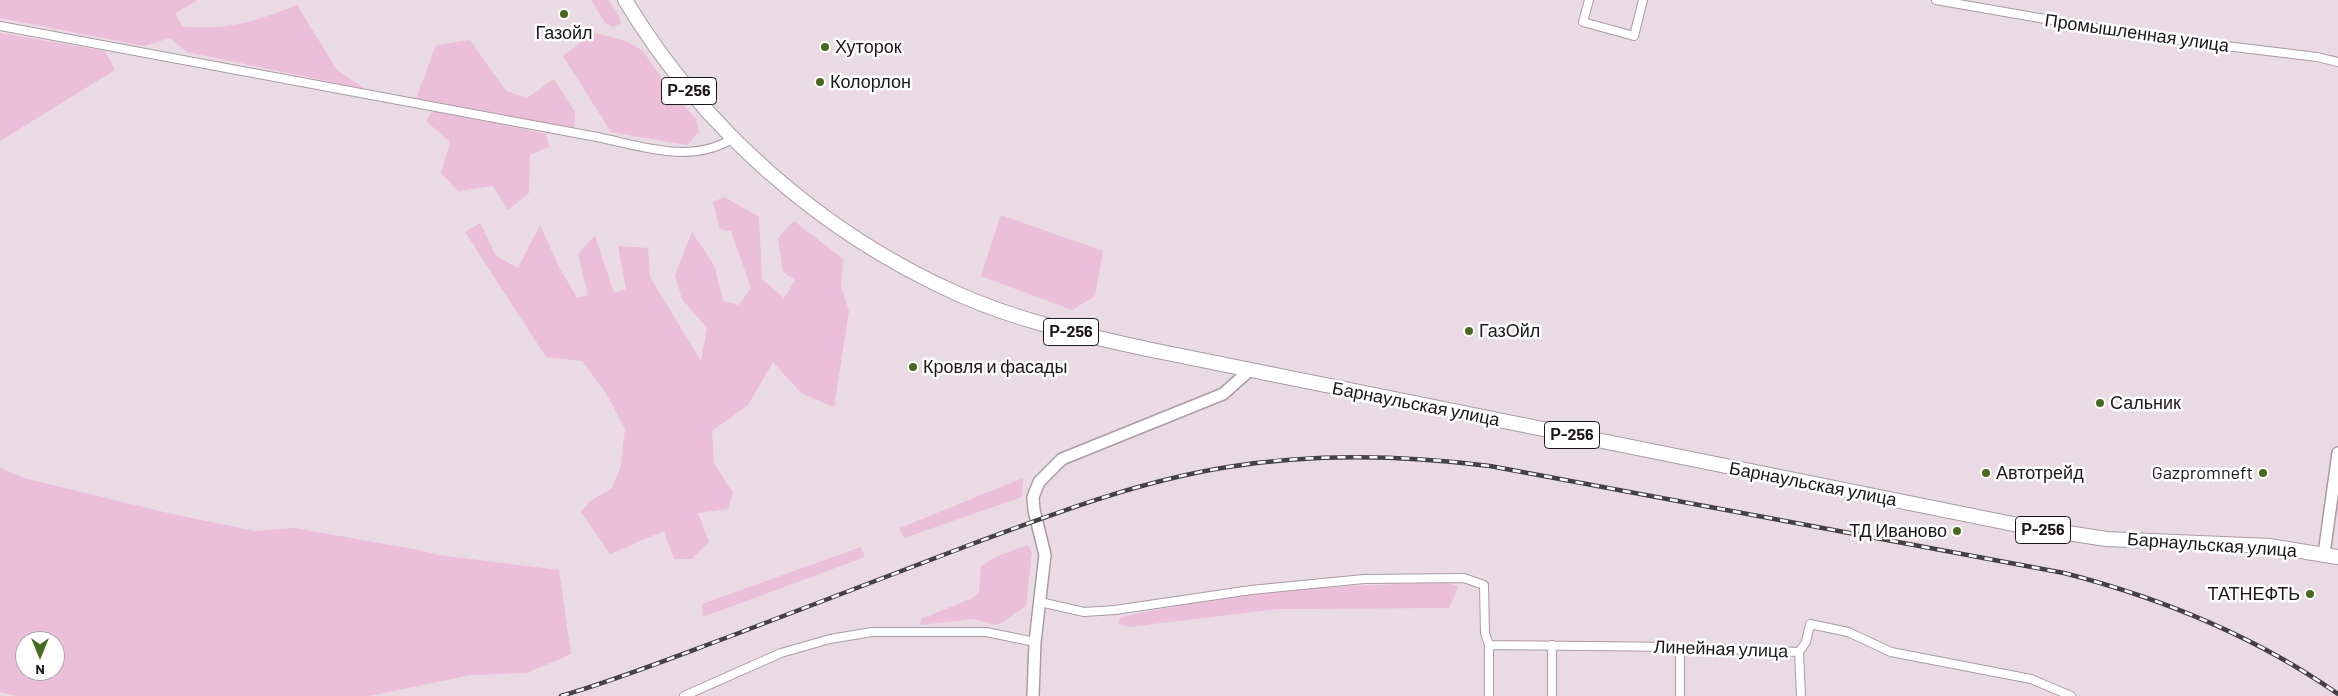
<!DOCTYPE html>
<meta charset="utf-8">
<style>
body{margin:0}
#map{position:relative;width:2338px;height:696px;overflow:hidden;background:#eadae3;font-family:Barlow,sans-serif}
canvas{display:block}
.north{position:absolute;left:15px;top:631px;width:50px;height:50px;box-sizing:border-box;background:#fff;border:1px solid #a4a2a3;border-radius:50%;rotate:180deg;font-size:14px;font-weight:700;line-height:20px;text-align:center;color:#1b1619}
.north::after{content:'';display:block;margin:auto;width:18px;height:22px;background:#47681f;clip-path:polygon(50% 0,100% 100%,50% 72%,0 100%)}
</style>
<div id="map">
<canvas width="2338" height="696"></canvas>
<div class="north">N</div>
</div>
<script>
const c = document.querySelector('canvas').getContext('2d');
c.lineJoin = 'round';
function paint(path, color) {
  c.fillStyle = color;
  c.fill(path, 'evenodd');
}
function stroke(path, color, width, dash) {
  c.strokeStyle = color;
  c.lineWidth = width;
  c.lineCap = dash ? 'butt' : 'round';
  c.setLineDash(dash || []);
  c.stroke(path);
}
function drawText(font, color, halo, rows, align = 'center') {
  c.font = font + ' Barlow,sans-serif';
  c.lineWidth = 5;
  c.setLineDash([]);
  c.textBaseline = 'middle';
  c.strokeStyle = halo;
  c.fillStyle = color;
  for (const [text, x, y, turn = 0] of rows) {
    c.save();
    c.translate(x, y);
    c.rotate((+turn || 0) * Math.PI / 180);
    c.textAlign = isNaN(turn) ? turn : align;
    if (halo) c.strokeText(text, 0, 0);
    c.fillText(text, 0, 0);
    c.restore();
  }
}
const green = new Path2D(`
 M0,0H198L175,13L182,26C222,32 261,20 297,5L337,70L365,89L187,52L170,38L144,46L0,18Z
 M591,0H609L620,18L621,23L613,27L606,24Z
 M593,32L628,42L643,51L669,89L696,119L699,132L687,145L611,132L563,56Z
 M0,33L105,51L115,70L0,141Z
 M470,40L506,91L527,98L554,79L575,112L574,129L416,99L436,45Z
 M433,110L546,134L549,147L530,155L529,193L508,210L493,186L458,191L441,173L450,142L426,121Z
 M724,197L759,217L762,279L784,298L795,280L783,272L778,238L794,221L843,259L841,287L849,311L834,407L801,393L773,362L748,405L712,431L714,463L733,493L728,509L698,513L709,542L692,559H674L664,531L610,554L581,512L590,501L612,488L621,466L625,429L606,393L582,361L546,357L465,232L480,223L496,256L518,268L540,225L558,265L577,298L588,295L578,254L595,236L614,293L626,289L618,246L648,248L650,277L701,361L707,328L682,299L675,275L692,232L714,265L723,301L739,305L751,288L731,231L720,229L713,202Z
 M1001,215L1103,251L1095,296L1072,310L981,276Z
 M0,468L24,478L172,514L255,531L294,528L419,550L438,555L559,570L571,654L527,673L471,675L369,696H16L0,692ZM25,641H55V671H25Z
 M1023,478L1022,497L904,538L900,528Z
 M1027,545L1032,552L1026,606L1003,622L994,625L975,619L920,625L921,619L973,598L979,592L981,567L993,558Z
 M861,547L865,557L703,617L702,604Z
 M1446,582L1458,587L1449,608L1278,609L1129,627L1119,624L1120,617L1258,590Z`);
const street = new Path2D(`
 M1589,0L1583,22L1634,36L1643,0
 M1936,0L2143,36L2317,57L2338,62
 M0,26L597,137C641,146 692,165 733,138
 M1040,602L1084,612L1115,610L1251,590L1364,579L1464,578L1484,585L1485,633L1489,645V696
 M1489,645L1680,647L1799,652L1806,642L1810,624L1848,632L1891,652L2031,679L2071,696
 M1680,647V696
 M1799,652L1801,696
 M684,696L781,653L830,639L872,632H986L1035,642
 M1552,696V645`);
const secondary = new Path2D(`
 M2324,554L2338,453
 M1033,696L1035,642L1045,555L1034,510L1033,497L1039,482L1062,459L1223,394L1250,370`);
const highway = new Path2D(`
 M625,0C702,128 821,233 958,294C1018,321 1083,335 1147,349L2023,526L2106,539L2269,546L2338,557`);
const rail = new Path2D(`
 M561,696C619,679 674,657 731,636C811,605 892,575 972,544C1056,513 1139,481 1228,467C1315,453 1402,455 1490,466L2064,573C2161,598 2255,636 2338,694`);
const markers = [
 [564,14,5,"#47681f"],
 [825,47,5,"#47681f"],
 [820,82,5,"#47681f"],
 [1469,331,5,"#47681f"],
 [913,367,5,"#47681f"],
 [2100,403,5,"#47681f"],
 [1986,473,5,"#47681f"],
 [2263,473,5,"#47681f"],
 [1957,531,5,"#47681f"],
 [2310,594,5,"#47681f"]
];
const shields = [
 [689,91,55],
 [1071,332,55],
 [1572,435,55],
 [2043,530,55]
];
const shieldNames = [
 ["Р-256",689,91],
 ["Р-256",1071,332],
 ["Р-256",1572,435],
 ["Р-256",2043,530]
];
const poiNames = [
 ["Газойл",564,33,"center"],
 ["Хуторок",835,47],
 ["Колорлон",830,82],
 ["ГазОйл",1479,331],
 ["Кровля и фасады",923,367],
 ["Сальник",2110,403],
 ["Автотрейд",1996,473],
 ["Gazpromneft",2253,473,"right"],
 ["ТД Иваново",1947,531,"right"],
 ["ТАТНЕФТЬ",2300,594,"right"]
];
const streetNames = [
 ["Промышленная улица",2137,33,8],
 ["Барнаульская улица",1416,404,11],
 ["Барнаульская улица",1813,484,11],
 ["Барнаульская улица",2212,545,4],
 ["Линейная улица",1721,649,2]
];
paint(green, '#ebbeda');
stroke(street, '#ab9ba5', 10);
stroke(secondary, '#ab9ba5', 14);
stroke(highway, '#ab9ba5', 16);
stroke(street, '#fff', 8);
stroke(secondary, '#fff', 11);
stroke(highway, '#fff', 14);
stroke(rail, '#463f43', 4.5);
stroke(rail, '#fff', 2.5, [8]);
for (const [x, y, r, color] of markers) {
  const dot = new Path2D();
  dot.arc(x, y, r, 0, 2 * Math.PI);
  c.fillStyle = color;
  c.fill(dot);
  stroke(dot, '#fff', 2);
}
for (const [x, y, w] of shields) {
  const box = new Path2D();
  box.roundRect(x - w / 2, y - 13.5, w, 27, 4);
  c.fillStyle = '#fff';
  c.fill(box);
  stroke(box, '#1b1619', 1);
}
drawText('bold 16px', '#1b1619', null, shieldNames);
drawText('18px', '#1b1619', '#fff', poiNames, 'left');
drawText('18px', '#1b1619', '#fff', streetNames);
</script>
